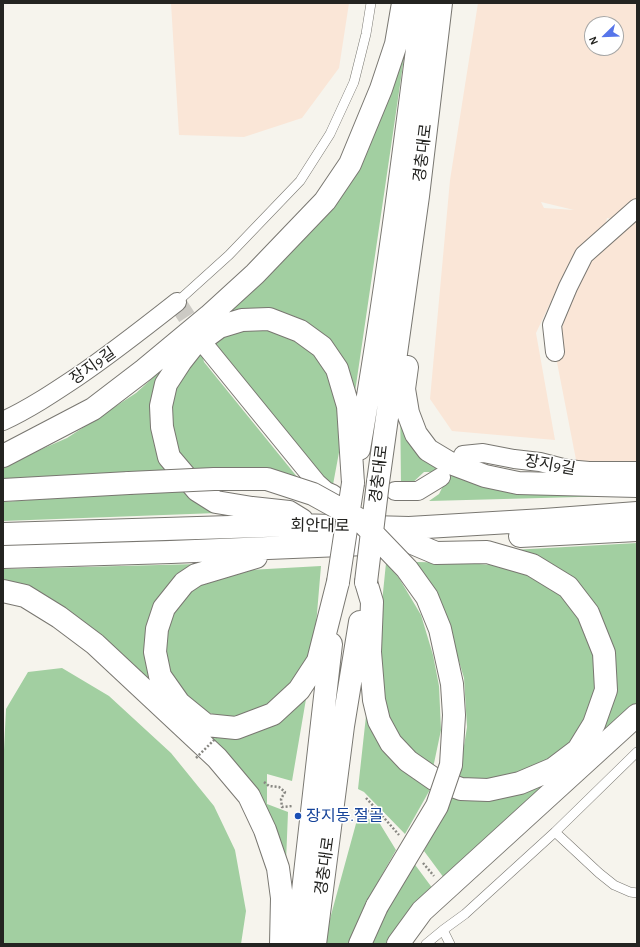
<!DOCTYPE html>
<meta charset="utf-8">
<style>
body{margin:0}
#map{position:relative;width:640px;height:947px;overflow:hidden;background:#f6f4ed;font-family:"Alegreya Sans",sans-serif}
canvas{display:block}
.frame{position:absolute;inset:0;border:4px solid #242421;pointer-events:none}
.north{position:absolute;left:584px;top:16px;width:40px;height:40px;box-sizing:border-box;background:#fff;border:1px solid #a7a7a6;border-radius:50%;rotate:247deg;font-size:11px;font-weight:700;line-height:16px;text-align:center;color:#242421}
.north::after{content:'';display:block;margin:auto;width:14px;height:18px;background:#5675ea;clip-path:polygon(50% 0,100% 100%,50% 72%,0 100%)}
</style>
<div id="map">
<canvas width="640" height="947"></canvas>
<div class="frame"></div>
<div class="north">N</div>
</div>
<script>
const c = document.querySelector('canvas').getContext('2d');
c.lineJoin = 'round';
function paint(path, color) {
  c.fillStyle = color;
  c.fill(path, 'evenodd');
}
function stroke(path, color, width, dash) {
  c.strokeStyle = color;
  c.lineWidth = width;
  c.lineCap = dash ? 'butt' : 'round';
  c.setLineDash(dash || []);
  c.stroke(path);
}
function drawText(font, color, halo, rows, align = 'center') {
  c.font = font + ' "Alegreya Sans","Noto Sans KR",sans-serif';
  c.lineWidth = 3;
  c.setLineDash([]);
  c.textBaseline = 'middle';
  c.strokeStyle = halo;
  c.fillStyle = color;
  for (const [text, x, y, turn = 0] of rows) {
    c.save();
    c.translate(x, y);
    c.rotate((+turn || 0) * Math.PI / 180);
    c.textAlign = isNaN(turn) ? turn : align;
    if (halo) c.strokeText(text, 0, 0);
    c.fillText(text, 0, 0);
    c.restore();
  }
}
const industrial = new Path2D(`
 M171,3H349L339,68L302,118L244,137L179,135Z
 M478,3H637V208L622,221L607,218L605,226L571,259L536,333L555,440L452,431L430,399L450,180ZM592,24H616V48H592ZM541,202L574,210L544,208Z
 M637,219V468L578,470L555,352L584,255Z`);
const green = new Path2D(`
 M410,3H412L355,392L346,367L331,344L218,319L261,283L330,212L368,151Z
 M265,330H286L310,344L326,367L339,398L343,431L332,490L324,486L216,344L212,346L202,354L204,362L298,478L259,471L188,468L174,448L169,414L177,387L188,361L231,331Z
 M167,365L155,444L165,470L3,484V466L67,438L136,393Z
 M400,396L419,454L616,496L429,501L439,494L445,482L438,472H424L409,486H401Z
 M183,489L217,513L3,521V502Z
 M637,543V708L444,878L424,851L439,820L451,793L529,791L614,697L602,625L512,550Z
 M416,562L467,563L516,567L562,596L583,621L593,650L596,695L584,729L542,769L467,783L459,777L467,727L464,678L444,611Z
 M386,563L399,578L421,615L433,655L439,686L441,730L433,768L409,750L383,714L377,652Z
 M198,564L153,607L145,635L148,669L160,694L3,583V569Z
 M321,566L315,637L305,672L265,711L232,720L200,710L172,683L161,638L174,608L186,594L210,577L231,571Z
 M62,668L109,696L171,753L214,806L235,850L246,911L241,944H3V770L6,709L28,672Z
 M306,699L292,781L267,774V804L288,812L286,862L187,722H276Z
 M366,716L383,747L432,786L405,834L364,792L358,789Z
 M377,819L396,850L366,903L349,944H326L328,926L357,820Z
 M413,862L433,889L411,912L386,944H369Z`);
const minorTunnel = new Path2D(`
 M177,302L201,339`);
const path = new Path2D(`
 M264,782L269,786L279,787L285,792L281,799L282,807L293,806
 M366,798L379,812L399,835
 M355,810L379,812
 M423,863L434,876`);
const service = new Path2D(`
 M177,302L229,255L300,181L330,134L354,82L366,34L371,3
 M555,832L599,873L614,885L630,892L637,893
 M426,944L443,930
 M450,944L443,930L465,914L555,832L637,752`);
const minor = new Path2D(`
 M207,348L317,483L326,491L333,494
 M555,352L552,325L568,287L584,255L637,208
 M3,421C29,409 53,393 77,377C111,354 144,328 177,302
 M463,455L483,453L514,459L540,462L567,469L589,471H637
 M395,491H418L441,477`);
const primary = new Path2D(`
 M407,367L404,389L408,413L416,434L428,450L448,462L485,476L518,483L637,486
 M359,449C385,301 404,152 423,3
 M3,456L93,409L144,370L209,316L255,274L325,201L350,164L381,89L396,44L403,3
 M378,482L418,196L441,3
 M3,490L129,483
 M302,520L289,512L252,508L216,502L197,490L169,457L162,427L161,406L166,384L181,361L192,347L219,327L242,320L269,319L300,331L322,347L337,369L348,406L353,483
 M3,534L295,525L409,528L544,520L637,513
 M520,536L637,530
 M3,557L171,552L390,543
 M256,557L196,575L184,583L164,608L157,629L155,652L160,676L179,703L206,725L236,728L273,714L299,690L318,661L338,582
 M366,582L372,602L370,652L374,700L379,721L391,743L408,761L434,779L461,789L488,790L520,783L553,769L578,750L594,724L606,690L604,653L588,613L568,587L532,565L487,552L436,553L410,542
 M3,591L25,596L59,617L95,644L217,758L249,796L265,830L278,868L282,898L281,944
 M297,944L331,644
 M315,944L343,726L360,622
 M360,944L377,906
 M398,944L422,911L637,715`);
const pathBridge = new Path2D(`
 M196,758L216,738`);
const primaryBridge = new Path2D(`
 M129,483L214,479H267L313,494L360,520L407,569L427,597L440,629L452,684L454,715L451,765L437,806L377,906
 M338,582L353,483
 M366,582L378,482`);
const markers = [
 [298,816,4,"#1a4fb4"]
];
const streetNames = [
 ["경충대로",423,153,-83],
 ["장지9길",93,366,-35],
 ["장지9길",550,465,10],
 ["경충대로",379,474,-83],
 ["회안대로",320,526,1],
 ["경충대로",325,866,-82]
];
const transitNames = [
 ["장지동.절골",306,816]
];
paint(industrial, '#fae6d7');
paint(green, '#a2cfa1');
stroke(minorTunnel, '#cccac4', 18, [18, 9]);
stroke(service, '#797771', 10);
stroke(minor, '#797771', 20);
stroke(primary, '#797771', 24);
stroke(path, '#888782', 2.5, [2, 2]);
stroke(service, '#fff', 9);
stroke(minor, '#fff', 18);
stroke(primary, '#fff', 22);
stroke(primaryBridge, '#797771', 24, []);
stroke(pathBridge, '#888782', 2.5, [2, 2]);
stroke(primaryBridge, '#fff', 22);
for (const [x, y, r, color] of markers) {
  const dot = new Path2D();
  dot.arc(x, y, r, 0, 2 * Math.PI);
  c.fillStyle = color;
  c.fill(dot);
  stroke(dot, '#fff', 1.5);
}
drawText('16px', '#242421', '#fff', streetNames);
drawText('16px', '#164399', '#fff', transitNames, 'left');
</script>
